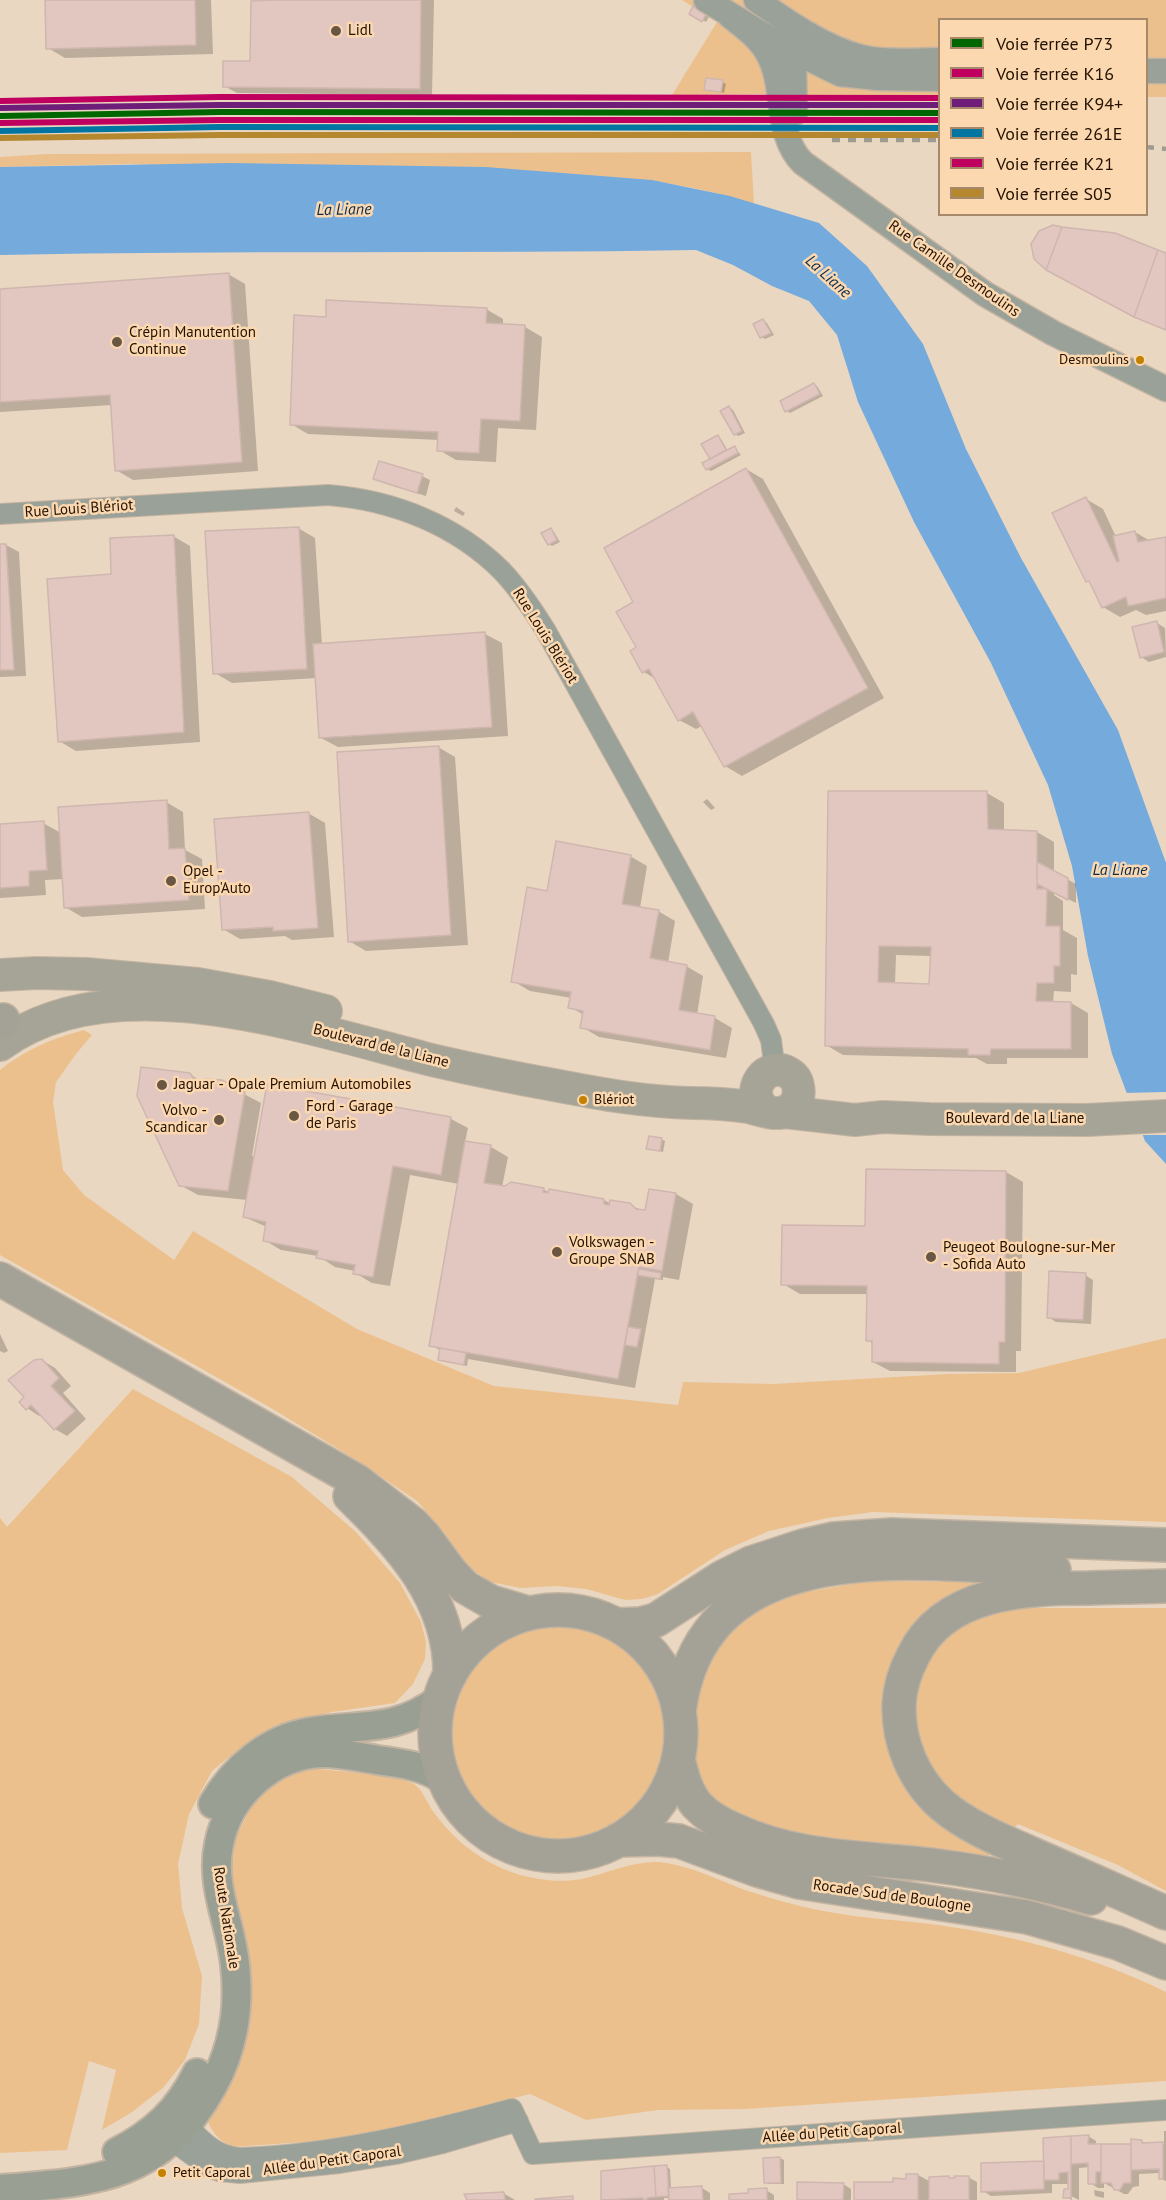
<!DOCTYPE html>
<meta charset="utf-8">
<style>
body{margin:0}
#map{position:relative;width:1166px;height:2200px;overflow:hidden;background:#ead7c2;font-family:"PT Sans",sans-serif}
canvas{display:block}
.legend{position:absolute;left:938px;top:18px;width:210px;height:198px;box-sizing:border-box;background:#fcd8b0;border:2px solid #a5896a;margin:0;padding:8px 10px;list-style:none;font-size:18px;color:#231200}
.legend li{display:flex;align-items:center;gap:12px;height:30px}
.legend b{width:30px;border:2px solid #a5896a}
</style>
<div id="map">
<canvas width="1166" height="2200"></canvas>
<ul class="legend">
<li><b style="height:8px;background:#060"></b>Voie ferrée P73</li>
<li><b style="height:8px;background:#bf005f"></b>Voie ferrée K16</li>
<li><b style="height:8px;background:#6e1e78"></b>Voie ferrée K94+</li>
<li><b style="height:8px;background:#0075a1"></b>Voie ferrée 261E</li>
<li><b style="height:8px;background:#bf005f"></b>Voie ferrée K21</li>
<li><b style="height:8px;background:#b58830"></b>Voie ferrée S05</li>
</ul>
</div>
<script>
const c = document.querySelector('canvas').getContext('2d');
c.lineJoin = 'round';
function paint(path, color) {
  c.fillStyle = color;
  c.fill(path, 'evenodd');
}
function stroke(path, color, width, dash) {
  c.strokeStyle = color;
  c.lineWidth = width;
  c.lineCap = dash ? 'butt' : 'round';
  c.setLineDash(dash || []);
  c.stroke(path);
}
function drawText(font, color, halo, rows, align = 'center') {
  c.font = font + ' "PT Sans",sans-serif';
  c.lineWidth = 5;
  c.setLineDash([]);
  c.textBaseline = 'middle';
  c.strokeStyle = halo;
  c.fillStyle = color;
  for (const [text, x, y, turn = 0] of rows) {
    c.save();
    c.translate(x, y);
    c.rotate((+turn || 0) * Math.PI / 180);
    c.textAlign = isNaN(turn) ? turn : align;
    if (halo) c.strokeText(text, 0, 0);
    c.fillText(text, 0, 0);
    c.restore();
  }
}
const green = new Path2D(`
 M682,0H1166V97H1147L1146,20H940L939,99H813L766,94L672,95L717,22Z
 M751,152L754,204C709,189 663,181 616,178L130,164L0,167V157L47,154Z
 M84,1030L92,1035L76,1054L56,1082L53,1102L63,1170L84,1195L174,1260L193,1231L357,1329L494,1386L678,1405L683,1382L773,1384L948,1374L1019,1373L1166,1338V1522L873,1512L828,1518L769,1531L725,1550L658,1594L642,1599L625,1600L586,1589L557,1586L521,1588L490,1582L467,1566L444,1532L417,1501L358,1461L271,1408L0,1255V1070C27,1049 51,1039 84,1030Z
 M133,1389L292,1477L356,1532L400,1583L421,1622L426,1642L425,1659L413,1684L395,1703L332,1712L276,1725L249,1741L212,1771L189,1814L178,1864L182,1908L202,1976L199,2024L185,2060L163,2088L132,2112L102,2130L116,2070L89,2061L67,2150L0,2153V1518L7,1527Z
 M871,1581L972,1582L1032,1608H1166V1891L1118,1865L1018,1824L984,1861L811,1840L722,1810L699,1785L695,1757L694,1707L699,1676L722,1633L763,1599Z
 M450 1733a109 109 0 1 1 218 0a109 109 0 1 1-218 0Z
 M315,1769C333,1770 401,1776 414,1784C424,1791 427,1804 435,1814C455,1841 482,1862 514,1873C536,1880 560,1883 582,1879C609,1873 638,1858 667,1863C695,1868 719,1880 745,1890C772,1899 801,1907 829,1912C865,1919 902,1920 938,1925C1017,1936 1095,1957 1166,1992V2081L745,2109L658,2110L586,2120L530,2094L381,2132L319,2141L232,2147C219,2140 212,2133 207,2119L246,1988L247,1941L238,1909L232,1872L235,1839L251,1808L264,1793L278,1782L300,1772Z`);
const water = new Path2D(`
 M229,163L486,167L652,180L730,196L819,223L867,266L923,344L966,449L1021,558L1118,730L1166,863V1164L1145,1141L1112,1054L1088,956L1072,866L1048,785L991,663L914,522L858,402L837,335L809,301L772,286L733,265L696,250C464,254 232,250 0,255V167Z`);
const pier = new Path2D(`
 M1166,1092V1135H1140L1123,1093Z`);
const shadow = new Path2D(`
 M46,0H211L213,54L65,58L48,48Z
 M275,0H434L432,95L237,93L224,86L251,62Z
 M694,8L709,17L706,22L691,14Z
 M722,82L726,84L724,93L706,89Z
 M228,274L245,284L258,471L133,480L116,470L112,405L0,412V290Z
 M486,309L503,319V326L525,327L542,337L536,430L498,428L496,462L456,460L439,450V440L308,434L291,424L327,319Z
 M763,321L767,323L774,335L765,339L762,337Z
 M814,384L817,386L823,396L790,413L787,411Z
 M729,407L733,410L745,433L738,436L735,434Z
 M718,437L721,439L728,451L735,448L741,455L711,471L707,469L712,460Z
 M746,469L763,479L884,698L742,776L725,766L702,726L696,729L679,720L656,679L644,672L638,648L635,603Z
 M422,476L430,480L426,496L383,483L375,478Z
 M1086,499L1103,509L1116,537L1135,532L1150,541L1166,538V611L1146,615L1136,610L1120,617L1103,607L1092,584L1087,581Z
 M456,507L465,513L463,516L454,511Z
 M298,528L315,538L322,645L485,634L502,643L508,736L338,747L321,738L317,678L232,683L215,673Z
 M551,530L554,532L560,542L552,546L549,544Z
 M173,536L190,546L200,742L76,751L59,741L113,576Z
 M6,545L19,552L26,676L0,677V546Z
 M1157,623L1165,628L1166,657L1149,662L1141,657Z
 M438,747L455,757L468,945L366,951L349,941Z
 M829,792L987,793L1004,803V831L1037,832L1054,842V872L1076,884V903L1054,892V895L1063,901V930L1077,938V975L1071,974V992L1054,991L1053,1003H1071L1088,1013V1058H1007V1064H987L976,1058L843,1055L826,1045ZM896,955L932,956L931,985L895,984Z
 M707,799L715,808L711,810L703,802Z
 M166,802L183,812L185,850L202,859L205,909L82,917L65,907L64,879L45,880L46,895L0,898V825L43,823L61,833Z
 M308,813L325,823L334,937L292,940L285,936L240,939L223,929Z
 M630,856L647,866L640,908L658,911L675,921L668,963L686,966L703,976L697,1015L715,1018L732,1028L726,1058L599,1037L582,1027L584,1015L570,1007L572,998L530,991L513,981L549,892Z
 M190,1074L199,1080L244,1094L261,1103L252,1156L451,1119L468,1128L465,1142L491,1147L508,1157L502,1187L543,1189L550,1193L604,1200L611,1204L630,1205L646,1212L676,1194L693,1204L679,1280L663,1277V1280L655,1279L635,1388L468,1359L467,1366L439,1359L441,1351L431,1345L459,1184L410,1175L390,1286L372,1283L355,1273V1271L335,1267L318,1256L281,1250L264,1240L267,1227L244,1217L247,1200L198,1195L180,1185Z
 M661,1139L665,1141L663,1152L648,1148Z
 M1006,1172L1023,1182L1021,1351H1016V1372L890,1371L873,1362V1344L868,1340V1294H800L783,1284L867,1227Z
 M1085,1275L1093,1280L1091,1324L1056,1322L1048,1317Z
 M0,1334L8,1351L4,1353L0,1351Z
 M42,1360L55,1368L71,1386L63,1393L86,1419L67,1436L55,1429L41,1414L39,1416L27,1408L26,1397L10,1380L24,1367L27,1369Z
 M1164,2131H1166V2181L1160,2178V2173L1139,2174V2186L1133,2187L1128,2194H1124L1104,2183V2188H1098L1090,2183V2167L1079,2168V2200L1071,2196L1072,2200L1065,2197L1070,2190L1069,2184H1052V2193L991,2196L983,2191L1045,2162L1088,2136L1096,2141V2145H1133L1141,2141L1147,2144H1164Z
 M780,2158L784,2160V2184H769L765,2182L764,2159Z
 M667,2167L670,2169L671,2189L702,2188L710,2193V2200H670V2198H664V2200H602L603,2173Z
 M918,2175L931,2182L948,2178L952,2180L968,2177L977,2182V2200H856Z
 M843,2184L851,2189V2200H798Z
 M766,2190L774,2195V2200H730Z
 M1094,2190L1104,2192V2198L1095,2196Z
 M503,2193L515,2200H469Z`);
const building = new Path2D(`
 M45,0H195L196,45L46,49Z
 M273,0H421L420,89L223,87V61H250L251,1Z
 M693,6L706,14L702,22L689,14Z
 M706,78L723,80L721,92L704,90Z
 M1053,225L1062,227L1046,270L1034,259L1031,244L1039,231Z
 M1062,227L1115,233L1158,250L1134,317L1046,270Z
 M1158,250L1166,253V330L1134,317Z
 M229,273L242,462L115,471L110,395L0,402V289Z
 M326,300L487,308L486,323L525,325L520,421L481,419L479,453L437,451L438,432L290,425L294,315L326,317Z
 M763,319L771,333L760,338L753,324Z
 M814,383L820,394L785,412L780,401Z
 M729,406L742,431L734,435L720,411Z
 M718,435L726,450L710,459L701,444Z
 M735,446L738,453L706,470L702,463Z
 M379,461L423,474L417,493L373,479Z
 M746,468L868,688L724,767L693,712L678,721L649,669L642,673L630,651L636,647L616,612L633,602L604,548Z
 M1086,497L1117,562L1119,561L1113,536L1135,531L1138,542L1166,537V598L1128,606L1126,597L1102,608L1089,581L1086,582L1052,513Z
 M299,527L307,669L213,674L205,531Z
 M551,528L557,540L548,545L541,533Z
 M174,535L184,732L58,742L47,579L111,574L110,538Z
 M0,544H6L14,670H0Z
 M1157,621L1164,652L1140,658L1132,627Z
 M485,632L492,727L319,738L313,644Z
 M439,746L451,935L348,942L337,752Z
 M828,791H987L988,829L1037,831V889H1047L1046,926H1060V966H1054V983H1037L1036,1001L1071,1002V1049H991L990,1055H968V1049L825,1046ZM879,946L931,947L929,984L878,982Z
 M167,800L169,849L185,848L189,900L64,908L58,807Z
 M309,812L318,928L273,931V927L222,930L214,819Z
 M44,821L47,870L29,871V886L0,888V824Z
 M556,841L631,855L622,904L659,910L650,958L687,965L679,1010L715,1016L710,1050L580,1028L583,1011L568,1008L571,992L511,982L527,887L547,891Z
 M1037,862L1068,878V900L1037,884Z
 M141,1067L190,1073L197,1084L204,1087L205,1079L222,1080L245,1092L228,1191L179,1186L137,1096Z
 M267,1084L451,1117L441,1175L393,1166L373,1277L353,1274L355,1265L316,1258L318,1251L263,1241L266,1222L243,1217Z
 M649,1136L662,1138L660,1151L646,1149Z
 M465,1141L491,1145L484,1183L505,1186L511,1182L544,1188L543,1192L548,1193L549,1189L604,1199V1204L609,1205L610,1200L630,1203L636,1209L645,1210L649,1189L676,1193L662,1271L639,1267L618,1379L429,1346Z
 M866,1169L1006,1171L1005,1342H999V1364L872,1362V1341H866L867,1286L781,1285L782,1225L865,1226Z
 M639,1269L661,1273L660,1279L637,1275Z
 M1049,1271L1086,1273L1083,1320L1047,1318Z
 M628,1327L641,1329L637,1347L625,1345Z
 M440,1348L466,1353L464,1365L438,1360Z
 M42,1359L59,1378L51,1386L75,1411L54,1430L31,1405L26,1410L19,1402L24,1397L8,1380L34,1360Z
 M1089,2135L1088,2144H1101V2172H1096V2184H1088V2163L1071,2164V2136Z
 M1071,2136V2198H1063L1064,2189H1068V2172L1059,2173V2180H1044L1043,2138Z
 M1131,2139L1142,2140V2143L1163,2142V2179H1159V2169L1131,2170Z
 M1101,2144H1131V2183H1124L1120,2190H1114L1111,2183H1101Z
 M780,2157L781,2183H764L763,2158Z
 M1044,2161V2189L981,2192V2163Z
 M667,2165L669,2196L656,2197L654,2166Z
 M654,2166L656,2197L647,2198V2200H643V2198L601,2200V2171Z
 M906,2174H918V2200H854V2182H893V2178L906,2179Z
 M949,2176V2178H955L954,2176H969V2200H929V2177Z
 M797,2182L844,2183L843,2200H797Z
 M702,2186L703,2200H669L668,2188Z
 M767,2188V2200H729V2194L748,2193V2189Z
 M504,2192L505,2200H467L464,2194Z
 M573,2196V2200H535V2199Z`);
const minor = new Path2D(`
 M0,514L328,495C393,500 456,525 502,571C519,589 533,610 546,631L764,1024L771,1040L775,1070
 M177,2115C196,2134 211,2156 240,2158C333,2155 423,2133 512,2109L533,2154L1166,2110
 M163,2134L209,2167L219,2171L240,2173L340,2163L396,2154L443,2143L518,2121`);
const tertiary = new Path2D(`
 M706,0L779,44L840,74L878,78L940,79
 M756,0C786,21 825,48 861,57C886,63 914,60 940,60
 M730,16C745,28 761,39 769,56C786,89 775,136 803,163L985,294L1053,333L1166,389
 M791,40L794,64L795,113
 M1146,71H1166`);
const secondary = new Path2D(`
 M213,1804C233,1769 268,1739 309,1732C362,1723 393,1734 440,1699
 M117,2152C153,2134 179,2110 197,2073
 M0,2189C95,2182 161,2179 212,2087C233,2050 240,2007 235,1965C231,1924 210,1886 219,1844C228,1796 272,1754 323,1753C341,1753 359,1757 377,1760C401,1763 426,1766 445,1781`);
const primary = new Path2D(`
 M0,975L36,973L86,974L198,984L270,997L326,1011
 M0,1045C114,960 311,1030 436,1061C475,1070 515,1078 554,1085C600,1094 645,1102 692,1103C711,1103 729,1104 748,1107C758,1109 769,1114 779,1113C793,1112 801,1099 798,1086C797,1080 793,1075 787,1072C762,1060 742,1098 769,1112
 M785,1112L855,1120L883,1117L929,1119L1087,1120L1166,1116`);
const trunk = new Path2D(`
 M0,1022L3,1020
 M0,1279L357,1481L413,1524L425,1537L450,1571L465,1587L491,1602L528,1613
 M350,1496C401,1546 451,1599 450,1675
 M1166,1586C1140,1587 1115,1587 1089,1588C1026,1588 944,1591 913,1656C905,1671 900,1687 899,1704C898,1742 913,1779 942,1805C970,1829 1008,1843 1041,1858C1083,1876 1125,1895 1166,1913
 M435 1733a123 123 0 1 1 246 0a123 123 0 1 1-246 0Z
 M617,1625L641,1624L656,1620L723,1577L751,1563L803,1546L833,1539L892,1535L1166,1545
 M679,1712C702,1528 922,1564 1054,1570
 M678,1759C682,1775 686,1792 697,1805C707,1816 721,1824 735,1830C797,1859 864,1857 931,1865C985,1872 1039,1882 1091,1898
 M618,1840L658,1839L679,1841L757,1870L799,1882L1027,1917L1118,1943L1166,1963`);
const rail = new Path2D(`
 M832,140H940
 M1146,147L1166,149`);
const rail1 = new Path2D(`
 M0,116L220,112L940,113`);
const rail2 = new Path2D(`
 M0,123L220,120H940`);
const rail3 = new Path2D(`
 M0,108L220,105H940`);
const rail4 = new Path2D(`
 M0,131L220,127L940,128`);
const rail5 = new Path2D(`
 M0,101L220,97L940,98`);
const rail6 = new Path2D(`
 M0,138L220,135H940`);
const markers = [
 [336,31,6,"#695744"],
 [117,342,6,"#695744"],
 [1140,360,5,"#c28100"],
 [171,881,6,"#695744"],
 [162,1085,6,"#695744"],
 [583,1100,5,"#c28100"],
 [294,1116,6,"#695744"],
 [219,1120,6,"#695744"],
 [557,1252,6,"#695744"],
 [931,1257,6,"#695744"],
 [162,2173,5,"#c28100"]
];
const busNames = [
 ["Desmoulins",1129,360,"right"],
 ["Blériot",594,1100],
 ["Petit Caporal",173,2173]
];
const poiNames = [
 ["Lidl",348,31],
 ["Crépin Manutention",129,333],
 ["Continue",129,350],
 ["Opel -",183,872],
 ["Europ'Auto",183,889],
 ["Jaguar - Opale Premium Automobiles",174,1085],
 ["Ford - Garage",306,1107],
 ["de Paris",306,1124],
 ["Volvo -",207,1111,"right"],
 ["Scandicar",207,1128,"right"],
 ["Volkswagen -",569,1243],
 ["Groupe SNAB",569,1260],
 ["Peugeot Boulogne-sur-Mer",943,1248],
 ["- Sofida Auto",943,1265]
];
const streetNames = [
 ["Rue Camille Desmoulins",954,269,35],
 ["Rue Louis Blériot",79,509,-4],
 ["Rue Louis Blériot",545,636,58],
 ["Boulevard de la Liane",381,1046,14],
 ["Boulevard de la Liane",1015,1119],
 ["Rocade Sud de Boulogne",892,1896,8],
 ["Route Nationale",226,1918,81],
 ["Allée du Petit Caporal",832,2133,-4],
 ["Allée du Petit Caporal",332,2161,-8]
];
const waterNames = [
 ["La Liane",344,210,-1],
 ["La Liane",828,277,42],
 ["La Liane",1120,870]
];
paint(green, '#ebc08d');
paint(water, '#75aadc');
paint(pier, '#ead7c2');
paint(shadow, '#0003');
paint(building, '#e2c7c0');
stroke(building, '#cfb6af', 1.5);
stroke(minor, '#c3b4a2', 22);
stroke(tertiary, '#c3b4a2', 27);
stroke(secondary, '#c3b4a2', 32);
stroke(primary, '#c3b4a2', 34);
stroke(trunk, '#c3b4a2', 36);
stroke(minor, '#9aa198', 20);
stroke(tertiary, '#9aa198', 24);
stroke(secondary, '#9a9f93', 28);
stroke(primary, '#a6a497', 32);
stroke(trunk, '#a4a296', 33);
stroke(rail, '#9e9c92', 4.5, [8, 8]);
stroke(rail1, '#060', 6);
stroke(rail2, '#bf005f', 6);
stroke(rail3, '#6e1e78', 6);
stroke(rail4, '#0075a1', 6);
stroke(rail5, '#bf005f', 6);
stroke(rail6, '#b58830', 6);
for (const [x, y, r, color] of markers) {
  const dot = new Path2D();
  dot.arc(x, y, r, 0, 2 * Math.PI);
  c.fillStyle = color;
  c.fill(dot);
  stroke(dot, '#fcd8b0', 2);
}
drawText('14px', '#231200', '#fcd8b0', busNames, 'left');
drawText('15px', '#231200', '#fcd8b0', poiNames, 'left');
drawText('15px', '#231200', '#fcd8b0', streetNames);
drawText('italic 16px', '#0a2c4c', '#fcd8b0', waterNames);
</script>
